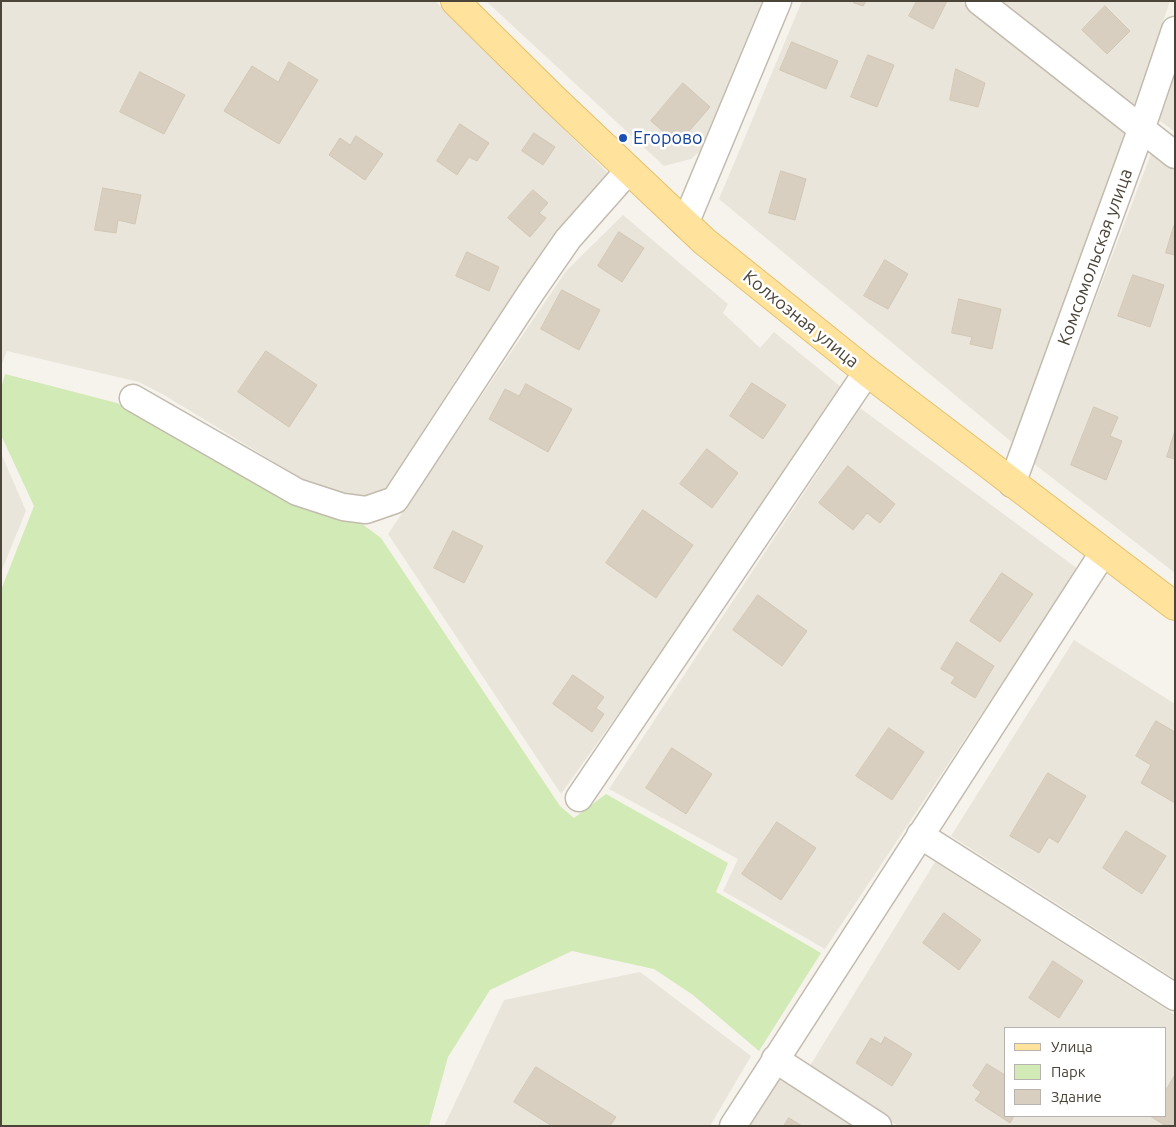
<!DOCTYPE html>
<meta charset="utf-8">
<style>
body{margin:0}
#map{position:relative;width:1176px;height:1127px;overflow:hidden;background:#f6f3ec;font-family:Ubuntu,sans-serif}
canvas{display:block}
.frame{position:absolute;inset:0;border:2px solid #4b4439;pointer-events:none}
.legend{position:absolute;left:1004px;top:1027px;width:162px;height:90px;box-sizing:border-box;background:#fff;border:1px solid #b7b4b0;margin:0;padding:6px 9px;list-style:none;font-size:15px;color:#4b4439}
.legend li{display:flex;align-items:center;gap:10px;height:25px}
.legend b{width:25px;border:1px solid #b7b4b0}
</style>
<div id="map">
<canvas width="1176" height="1127"></canvas>
<div class="frame"></div>
<ul class="legend">
<li><b style="height:6px;background:#ffe39c"></b>Улица</li>
<li><b style="height:14px;background:#d2eab5"></b>Парк</li>
<li><b style="height:14px;background:#d8cfc1"></b>Здание</li>
</ul>
</div>
<script>
const c = document.querySelector('canvas').getContext('2d');
c.lineJoin = 'round';
function paint(path, color) {
  c.fillStyle = color;
  c.fill(path, 'evenodd');
}
function stroke(path, color, width, dash) {
  c.strokeStyle = color;
  c.lineWidth = width;
  c.lineCap = dash ? 'butt' : 'round';
  c.setLineDash(dash || []);
  c.stroke(path);
}
function drawText(font, color, halo, rows, align = 'center') {
  c.font = font + ' Ubuntu,sans-serif';
  c.lineWidth = 5;
  c.setLineDash([]);
  c.textBaseline = 'middle';
  c.strokeStyle = halo;
  c.fillStyle = color;
  for (const [text, x, y, turn = 0] of rows) {
    c.save();
    c.translate(x, y);
    c.rotate((+turn || 0) * Math.PI / 180);
    c.textAlign = isNaN(turn) ? turn : align;
    if (halo) c.strokeText(text, 0, 0);
    c.fillText(text, 0, 0);
    c.restore();
  }
}
const residential = new Path2D(`
 M1,1H435L612,177L468,361L381,496H330L164,395L139,382L7,351L1,366Z
 M486,1H762L700,151L691,159L664,166Z
 M802,1H961L1125,134L1014,444L719,199Z
 M1002,1H1170L1134,106Z
 M1175,65V132L1156,118Z
 M1151,154L1175,171V573L1033,463Z
 M623,215L728,304L723,313L760,348L774,332L841,387L741,541L561,794L388,534L566,271Z
 M860,408L1078,569L825,949L723,891L738,859L609,789Z
 M1,453L26,511L1,572Z
 M1074,640L1175,704V979L951,836Z
 M935,862L1175,1015V1126H898L808,1069ZM1005,1028H1165V1116H1005Z
 M640,972L751,1056L710,1126H444L504,1000Z
 M781,1077L852,1126H750Z`);
const green = new Path2D(`
 M5,374L117,403L296,502L358,521L381,538L560,806L574,818L606,794L728,863L716,892L821,953L759,1051L693,995L654,969L572,951L490,990L448,1057L429,1126H1V590L34,506L1,435V388Z`);
const building = new Path2D(`
 M854,1H866L863,6L854,3Z
 M917,1H947L933,29L909,16Z
 M1105,6L1130,31L1107,54L1082,30Z
 M792,42L838,61L826,89L780,70Z
 M868,55L894,65L877,107L851,97Z
 M289,62L318,80L279,144L224,111L252,66L278,82Z
 M956,69L985,83L978,107L950,100Z
 M140,72L185,95L164,134L120,112Z
 M683,83L710,107L678,144L651,121Z
 M460,124L489,143L477,161L469,157L457,175L437,161Z
 M534,133L555,147L543,165L522,151Z
 M356,136L383,154L365,180L329,155L340,138L350,145Z
 M781,171L806,179L795,220L769,213Z
 M103,188L141,195L135,224L118,220L116,233L95,230Z
 M533,190L548,203L539,213L546,218L530,237L508,218Z
 M1174,226H1175V255L1166,253Z
 M619,232L644,248L622,282L598,266Z
 M467,252L499,267L489,291L456,276Z
 M885,260L908,274L888,309L864,296Z
 M1133,275L1164,285L1150,327L1118,316Z
 M562,290L600,310L579,350L541,329Z
 M959,299L1001,309L992,349L970,344L972,337L952,333Z
 M266,351L317,385L289,427L238,392Z
 M752,383L786,405L763,439L730,416Z
 M526,384L572,409L548,452L489,419L505,389L519,396Z
 M1094,407L1118,417L1110,436L1122,441L1106,480L1071,465Z
 M1175,431V459L1167,457Z
 M707,449L738,473L712,508L680,484Z
 M848,466L895,504L880,523L867,513L853,530L819,503Z
 M643,510L693,545L656,598L606,563Z
 M453,531L483,546L464,583L434,568Z
 M1002,573L1033,594L1000,642L970,621Z
 M758,595L807,631L782,666L733,630Z
 M957,642L994,666L975,698L951,683L955,677L941,669Z
 M573,675L604,697L596,708L604,714L592,732L553,704Z
 M1156,721L1175,732V803L1141,783L1151,765L1136,756Z
 M889,728L924,752L892,800L856,776Z
 M672,748L712,774L686,814L646,788Z
 M1048,773L1086,796L1058,843L1049,837L1039,853L1010,836Z
 M777,822L816,848L781,900L742,874Z
 M1126,831L1166,856L1142,894L1103,868Z
 M944,913L981,940L959,970L923,943Z
 M1053,961L1083,981L1059,1018L1029,998Z
 M885,1037L912,1054L892,1086L856,1063L871,1038L881,1044Z
 M987,1064L1005,1075V1116H1014L1010,1123L975,1100L981,1092L973,1086Z
 M536,1067L616,1117L610,1126H552L514,1102Z
 M1175,1075V1126H1166L1150,1116H1165V1092Z
 M789,1118L802,1126H784Z`);
const minor = new Path2D(`
 M979,1L1175,155
 M685,224L778,1
 M133,398L297,492L343,507L366,510L395,500L532,291L568,239L629,170
 M1012,484L1141,130L1175,30
 M579,798L867,372
 M920,835L1175,997
 M775,1059L878,1126
 M733,1126L1103,553`);
const major = new Path2D(`
 M455,1L554,99L704,241L867,372L1175,606`);
const markers = [
 [623,138,5,"#1a4fb4"]
];
const transitNames = [
 ["Егорово",633,138]
];
const streetNames = [
 ["Комсомольская улица",1095,257,-70],
 ["Колхозная улица",801,319,39]
];
paint(residential, '#eae5da');
paint(green, '#d2eab5');
paint(building, '#d8cfc1');
stroke(building, '#d3c7b4', 1);
stroke(minor, '#c2bbae', 29);
stroke(major, '#e6c16a', 30);
stroke(minor, '#fff', 26);
stroke(major, '#ffe39c', 28);
for (const [x, y, r, color] of markers) {
  const dot = new Path2D();
  dot.arc(x, y, r, 0, 2 * Math.PI);
  c.fillStyle = color;
  c.fill(dot);
  stroke(dot, '#fff', 2);
}
drawText('18px', '#164399', '#fff', transitNames, 'left');
drawText('18px', '#4b4439', '#fff', streetNames);
</script>
